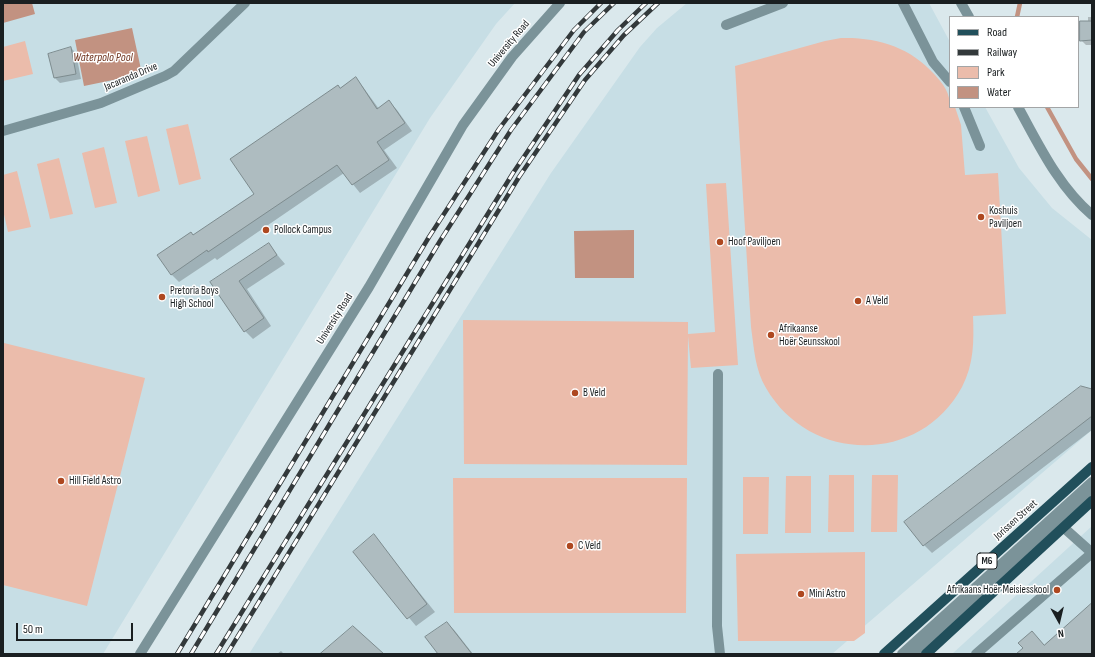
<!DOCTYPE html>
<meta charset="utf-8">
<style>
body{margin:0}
#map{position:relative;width:1095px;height:657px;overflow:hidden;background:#dae8ec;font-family:"Sofia Sans Condensed",sans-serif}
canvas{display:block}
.frame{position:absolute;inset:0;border:4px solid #1a1f21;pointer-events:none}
.legend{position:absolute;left:949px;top:16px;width:130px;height:92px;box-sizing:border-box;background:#fff;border:1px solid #a3a5a6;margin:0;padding:5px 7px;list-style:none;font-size:12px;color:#1a1f21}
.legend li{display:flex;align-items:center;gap:8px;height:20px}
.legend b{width:20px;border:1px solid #a3a5a6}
.north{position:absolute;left:1039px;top:601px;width:40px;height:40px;-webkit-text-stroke:3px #fff;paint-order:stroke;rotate:172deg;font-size:11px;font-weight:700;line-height:16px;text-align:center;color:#1a1f21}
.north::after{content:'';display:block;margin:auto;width:14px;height:18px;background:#1a1f21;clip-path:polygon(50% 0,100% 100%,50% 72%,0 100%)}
.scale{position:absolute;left:16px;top:623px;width:117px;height:18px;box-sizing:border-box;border:2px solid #1a1f21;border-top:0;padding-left:5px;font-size:12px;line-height:14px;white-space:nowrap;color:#1a1f21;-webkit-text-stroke:3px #fff;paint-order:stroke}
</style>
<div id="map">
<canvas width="1095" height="657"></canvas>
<div class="frame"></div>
<ul class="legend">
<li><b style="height:5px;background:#214f5b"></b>Road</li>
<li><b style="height:5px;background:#33393b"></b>Railway</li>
<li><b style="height:11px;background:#ebbcab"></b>Park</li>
<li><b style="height:11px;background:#c29281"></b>Water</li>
</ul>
<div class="north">N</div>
<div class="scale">50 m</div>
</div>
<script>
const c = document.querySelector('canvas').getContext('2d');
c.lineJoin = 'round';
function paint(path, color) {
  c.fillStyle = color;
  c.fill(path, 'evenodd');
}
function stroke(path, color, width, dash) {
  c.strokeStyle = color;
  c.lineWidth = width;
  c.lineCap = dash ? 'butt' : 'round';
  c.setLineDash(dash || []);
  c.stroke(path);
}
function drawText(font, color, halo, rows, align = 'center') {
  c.font = font + ' "Sofia Sans Condensed",sans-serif';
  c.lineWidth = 3;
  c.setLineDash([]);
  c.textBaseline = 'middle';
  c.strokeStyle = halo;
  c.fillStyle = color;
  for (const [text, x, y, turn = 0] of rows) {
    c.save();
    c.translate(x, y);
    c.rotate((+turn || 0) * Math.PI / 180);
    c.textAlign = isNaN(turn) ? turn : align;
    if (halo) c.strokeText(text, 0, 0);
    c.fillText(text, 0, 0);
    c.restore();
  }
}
const built = new Path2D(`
 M3,3H515L496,24L430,118L103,654H3Z
 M687,3H929L950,42V107H985L1019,168L1052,208L1092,240V430L832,654H249L551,173L640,47L657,28Z
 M1092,526V654H952Z`);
const green = new Path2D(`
 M841,38C878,37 910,47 935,75C944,85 950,93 950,107H955L961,125L965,175L998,173L1006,314L973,316C974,341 974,364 962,387C920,465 810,464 766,388C755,370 754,348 751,327L735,66L825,41Z
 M25,41L33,74L3,81V47Z
 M188,124L201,179L179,185L166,129Z
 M147,136L160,191L138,197L125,141Z
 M104,147L117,203L95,208L82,153Z
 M59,158L73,214L50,219L37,164Z
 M17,171L31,227L8,232L3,210V175Z
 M726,183L738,365L691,368L688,336L687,465L464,464L463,320L688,322V334L715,332L706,184Z
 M4,343L145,378L87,606L3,585Z
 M829,475H854V532H828Z
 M872,475H898L897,532H871Z
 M786,476H811V533H785Z
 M743,477H769L768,534H743Z
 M453,478H687L686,613H454Z
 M865,552V633L854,641H738L736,554Z`);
const water = new Path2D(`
 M3,3H32L35,14L3,23Z
 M132,28L142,74L84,86L75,40Z
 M634,230V278H575L574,231Z`);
const shadow = new Path2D(`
 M1088,17H1092V45H1086L1081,40L1088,22Z
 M71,48L76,53L81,79L60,83L55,78L49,55Z
 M355,79L363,87L379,109L389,102L397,110L412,131L384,150L397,168L360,193L344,173L217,260L215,258L179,282L171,274L193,236L255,194L340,89Z
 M268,244L285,264L247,289L271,326L253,339L245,331L211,283Z
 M1092,390V430L932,553L924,545Z
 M374,536L435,612L416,626L354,552Z
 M447,623L455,631L473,654H439Z
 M281,651L284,654H277Z`);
const stream = new Path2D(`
 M1017,17L1020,3
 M1047,107L1076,159L1092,179`);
const building = new Path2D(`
 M1080,21H1092V40L1080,41Z
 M71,47L76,74L54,78L48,54Z
 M356,77L377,109L389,100L405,123L377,142L389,160L352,185L337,165L208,252L207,250L171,275L157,255L191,232L193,235L254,194L230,159L338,85L340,88Z
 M269,243L277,255L239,281L264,318L244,332L210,282Z
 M1081,386L1092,389V416L923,546L904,522Z
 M374,534L427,604L407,619L353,552Z
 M1092,603V654H1016L1023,648L1018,643L1032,631L1044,645Z
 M447,622L472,654H438L425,637Z
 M353,626L384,654H320Z`);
const minor = new Path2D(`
 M903,3L933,62L950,82
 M961,3L969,17
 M726,25L783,3
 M964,107L980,146
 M1018,107C1039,145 1058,186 1092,215
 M3,131L101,103L165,76L174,71L245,3
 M718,374L717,626L720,654
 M1063,527L1091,552
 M140,654L369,287L463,125L512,57L560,3
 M902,654L1092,482
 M915,654L1092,493
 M976,654L1092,553`);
const major = new Path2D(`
 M884,654L1092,467
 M926,654L1092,501`);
const rail = new Path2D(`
 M177,654L429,237L499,129L574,30L601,3
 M191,654L440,241L511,130L584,32L614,3
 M216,654L513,173L579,75L618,30L646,3
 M227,654L519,177L585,80L624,35L658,3`);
const markers = [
 [981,217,4,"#ae4820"],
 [266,230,4,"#ae4820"],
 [720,242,4,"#ae4820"],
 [162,297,4,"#ae4820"],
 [858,301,4,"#ae4820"],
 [771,335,4,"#ae4820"],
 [575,393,4,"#ae4820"],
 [61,481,4,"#ae4820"],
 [570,546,4,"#ae4820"],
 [1057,590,4,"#ae4820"],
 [801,594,4,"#ae4820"]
];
const shields = [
 [987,561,20]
];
const shieldNames = [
 ["M6",987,561]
];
const streetNames = [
 ["University Road",509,44,-50],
 ["Jacaranda Drive",131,77,-23],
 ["University Road",335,319,-58],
 ["Jorissen Street",1016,520,-42]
];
const poiNames = [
 ["Koshuis",989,211],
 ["Paviljoen",989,224],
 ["Pollock Campus",274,230],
 ["Hoof Paviljoen",728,242],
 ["Pretoria Boys",170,291],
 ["High School",170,304],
 ["A Veld",866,301],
 ["Afrikaanse",779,329],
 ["Hoër Seunsskool",779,342],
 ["B Veld",583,393],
 ["Hill Field Astro",69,481],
 ["C Veld",578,546],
 ["Afrikaans Hoër Meisiesskool",1049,590,"right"],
 ["Mini Astro",809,594]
];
const waterNames = [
 ["Waterpolo Pool",103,58]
];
paint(built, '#c7dee5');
paint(green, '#ebbcab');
paint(water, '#c29281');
paint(shadow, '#0003');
stroke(stream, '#c29281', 4.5);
paint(building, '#aebcc0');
stroke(building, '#7e8c8f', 1);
stroke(minor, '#7b9399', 10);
stroke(major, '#214f5b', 10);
stroke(rail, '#33393b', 4.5);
stroke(rail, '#fff', 3, [9]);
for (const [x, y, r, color] of markers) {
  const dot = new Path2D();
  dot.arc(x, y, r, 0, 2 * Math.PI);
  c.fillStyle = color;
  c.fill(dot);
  stroke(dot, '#fff', 1.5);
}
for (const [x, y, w] of shields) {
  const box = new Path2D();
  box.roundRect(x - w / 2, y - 8, w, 16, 3);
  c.fillStyle = '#fff';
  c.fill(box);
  stroke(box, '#1a1f21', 1);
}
drawText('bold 10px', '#1a1f21', null, shieldNames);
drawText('11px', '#1a1f21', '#fff', streetNames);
drawText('11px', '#1a1f21', '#fff', poiNames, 'left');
drawText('italic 12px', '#6c2f19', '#fff', waterNames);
</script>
